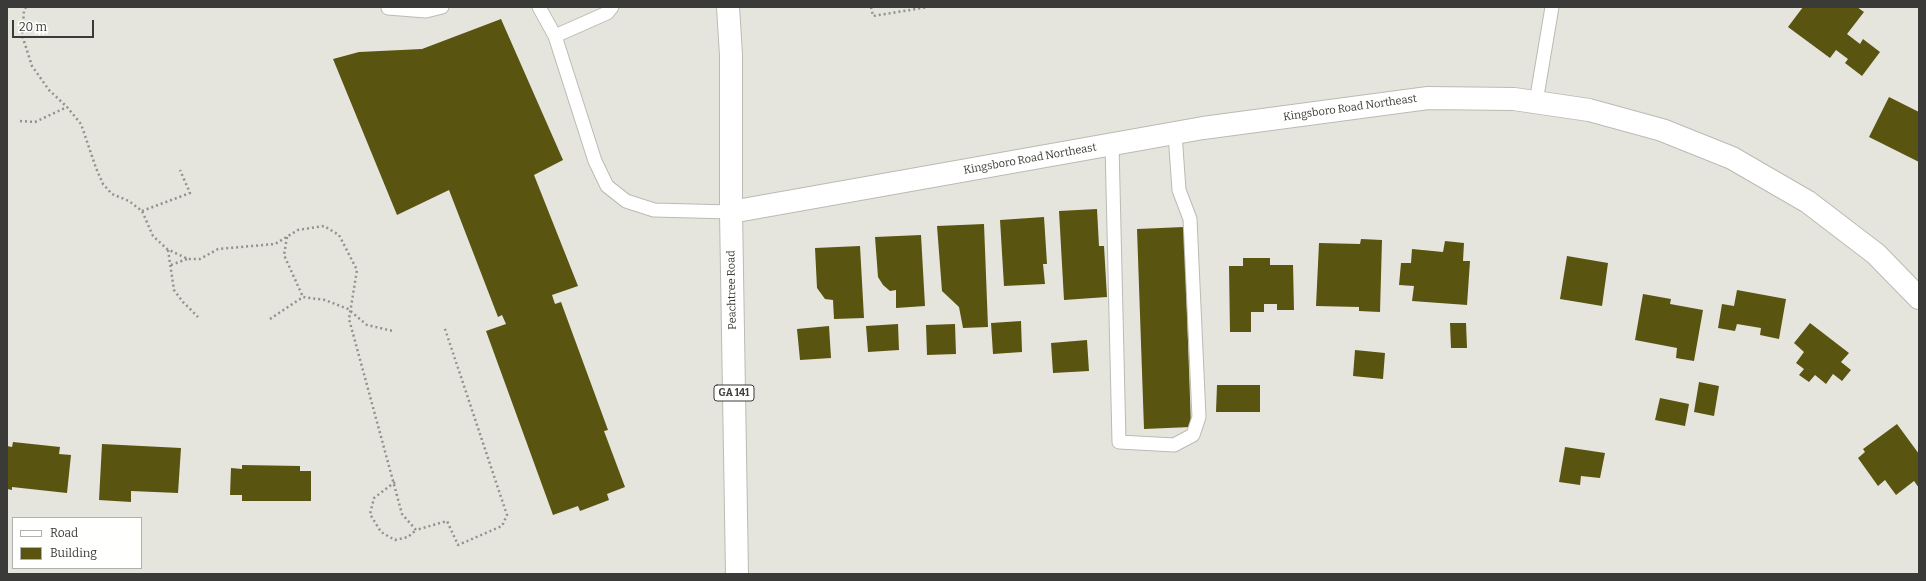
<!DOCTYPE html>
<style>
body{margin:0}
#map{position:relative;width:1926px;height:581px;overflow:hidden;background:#e5e5de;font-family:Bitter,serif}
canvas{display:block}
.frame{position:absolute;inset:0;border:8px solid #3a3a38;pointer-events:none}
.legend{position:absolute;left:12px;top:517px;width:130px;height:52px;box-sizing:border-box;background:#fffffe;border:1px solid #b0b0af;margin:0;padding:5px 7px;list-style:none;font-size:12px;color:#3a3a38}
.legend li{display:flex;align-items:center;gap:8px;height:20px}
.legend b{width:20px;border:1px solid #b0b0af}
.scale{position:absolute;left:12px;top:20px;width:82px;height:18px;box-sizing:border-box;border:2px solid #3a3a38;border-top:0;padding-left:5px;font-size:12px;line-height:14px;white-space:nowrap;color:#3a3a38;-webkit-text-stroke:3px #fffffe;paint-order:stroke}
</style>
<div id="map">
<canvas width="1926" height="581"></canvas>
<div class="frame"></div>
<ul class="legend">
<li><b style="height:5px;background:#fff"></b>Road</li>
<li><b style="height:11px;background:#595410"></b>Building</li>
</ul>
<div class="scale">20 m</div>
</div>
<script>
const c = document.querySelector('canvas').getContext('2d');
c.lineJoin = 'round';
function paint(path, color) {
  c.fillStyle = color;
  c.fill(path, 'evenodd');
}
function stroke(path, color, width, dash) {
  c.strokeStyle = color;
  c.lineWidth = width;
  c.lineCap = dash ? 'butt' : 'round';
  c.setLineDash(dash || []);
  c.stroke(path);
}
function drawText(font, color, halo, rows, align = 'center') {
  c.font = font + ' Bitter,serif';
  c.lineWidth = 4;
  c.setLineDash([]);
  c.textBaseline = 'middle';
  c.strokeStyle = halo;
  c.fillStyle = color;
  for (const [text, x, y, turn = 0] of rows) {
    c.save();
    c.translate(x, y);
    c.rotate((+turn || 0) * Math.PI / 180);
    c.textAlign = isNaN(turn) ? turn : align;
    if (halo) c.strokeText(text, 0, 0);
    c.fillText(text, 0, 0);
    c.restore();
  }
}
const building = new Path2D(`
 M1803,7H1857L1864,12L1847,34L1860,44L1863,39L1880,52L1862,76L1845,63L1848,59L1836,50L1830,58L1788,27Z
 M501,19L563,160L534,175L578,286L552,295L555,304L561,302L608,430L604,431L625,487L607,494L609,500L580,511L578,506L553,515L486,331L506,324L502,315L498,317L449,190L397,215L333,59L359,52L422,49Z
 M1889,97L1919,112V162L1869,137Z
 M1097,209L1099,246H1104L1107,297L1064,300L1059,211Z
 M1044,217L1047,264H1043L1045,284L1004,286L1000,220Z
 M984,224L988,327L963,328L959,307L942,291L937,226Z
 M1184,227L1191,427L1144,429L1137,229Z
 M921,235L925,306L896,308V290L890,291L883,285L878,277L875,237Z
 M1361,239L1382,240L1380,312L1359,311V307L1316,306L1319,243L1360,244Z
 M1445,241L1464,243L1463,261H1470L1467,305L1412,301L1414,286L1399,285L1401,263H1411L1412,249L1443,252Z
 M860,246L864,318L834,319L833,300L825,299L817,288L815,248Z
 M1567,256L1608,263L1602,306L1560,299Z
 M1243,258H1270V265H1293L1294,310H1277V304H1264V312H1251V332H1230L1229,266H1243Z
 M1737,290L1786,299L1779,339L1760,335L1761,328L1737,324L1735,331L1718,328L1722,304L1734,306Z
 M1643,294L1671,299L1670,304L1703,310L1694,361L1676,358L1677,348L1635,340Z
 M1021,321L1022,352L993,354L991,323Z
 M1450,323H1466L1467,348H1451Z
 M1810,323L1849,353L1841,362L1851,370L1842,381L1833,374L1826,384L1815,375L1809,382L1799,375L1804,369L1796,363L1804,352L1794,343Z
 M898,324L899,350L868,352L866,326Z
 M955,324L956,354L927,355L926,325Z
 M829,326L831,358L800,360L797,329Z
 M1087,340L1089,371L1053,373L1051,343Z
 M1355,350L1385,353L1383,379L1353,376Z
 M1699,382L1719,386L1714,416L1694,412Z
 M1217,385H1260V412H1216Z
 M1660,398L1689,404L1685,426L1655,420Z
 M1897,424L1919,454V488L1914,481L1896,495L1885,480L1878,486L1858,458L1865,452L1863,449Z
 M13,442L60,447L59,454L71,455L67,493L12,487V490L7,489V446L12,447Z
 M102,444L181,448L178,493L131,491V502L99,500Z
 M1565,447L1605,453L1600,478L1581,476L1580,485L1559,482Z
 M242,465L300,466V471H311V501H242V495H230L231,468L242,469Z`);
const path = new Path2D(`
 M26,7L24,11L22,35L32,66L49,90L67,107L81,124L96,168L103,184L112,194L129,201L142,211L153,236L167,249L188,259H200L218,249L275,244L298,230L324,226L339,235L357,270L349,319L402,514L416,530L447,521L458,545L502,526L507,515L444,326
 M871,7L873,16L928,7
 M20,121L35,122L67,107
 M142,211L190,193L180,170
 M287,237L284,255L303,297
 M168,250L174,290L183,302L198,317
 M171,265L187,259
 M270,319L303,297L325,300L348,309L367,325L393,331
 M395,482L374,498L370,514L381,532L395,540L408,537L416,530`);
const service = new Path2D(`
 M539,7L555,36L595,161L607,186L626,201L654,210L731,212
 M388,8L426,11L442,7
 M555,36L607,13L612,7
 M1536,102L1552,7
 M1112,144L1119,442L1174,445L1193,435L1199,417L1190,219L1179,190L1175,134`);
const minor = new Path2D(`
 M731,212L1203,128L1428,98L1514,99L1589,110L1662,130L1732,158L1808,202L1876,254L1919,298`);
const trunk = new Path2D(`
 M728,7L731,55V212L737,574`);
const shields = [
 [734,393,40]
];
const shieldNames = [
 ["GA 141",734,393]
];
const streetNames = [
 ["Kingsboro Road Northeast",1350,108,-8],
 ["Kingsboro Road Northeast",1030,159,-10],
 ["Peachtree Road",732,290,-91]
];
paint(building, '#595410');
stroke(service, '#bbbbb4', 15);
stroke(minor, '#bbbbb4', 24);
stroke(trunk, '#bbbbb4', 24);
stroke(path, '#92928d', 2.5, [2, 3]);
stroke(service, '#fff', 13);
stroke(minor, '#fff', 22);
stroke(trunk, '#fff', 22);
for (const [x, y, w] of shields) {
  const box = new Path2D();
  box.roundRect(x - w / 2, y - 8, w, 16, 3);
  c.fillStyle = '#fffffe';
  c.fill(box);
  stroke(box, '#3a3a38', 1);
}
drawText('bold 10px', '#3a3a38', null, shieldNames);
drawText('11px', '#3a3a38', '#fffffe', streetNames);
</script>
